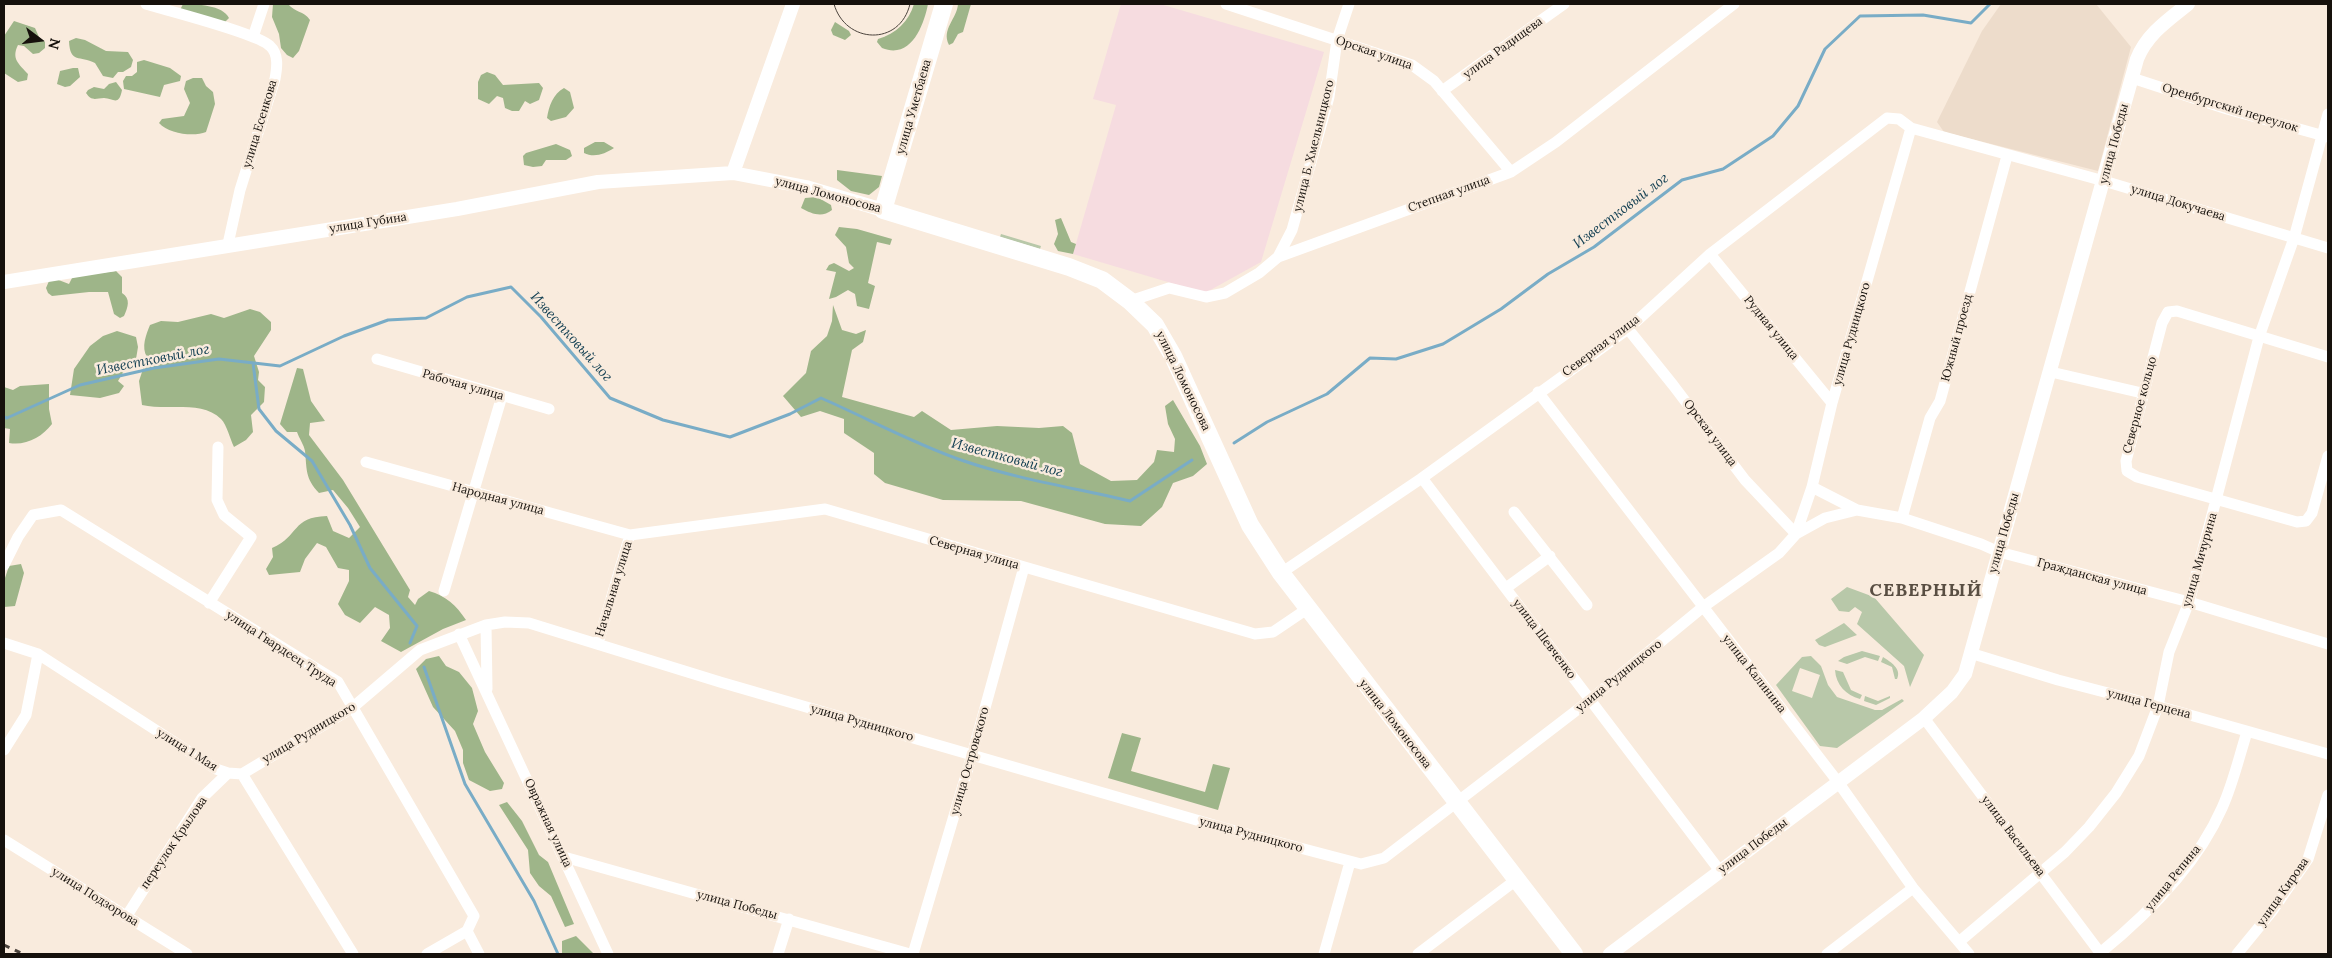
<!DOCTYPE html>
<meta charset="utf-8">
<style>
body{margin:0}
#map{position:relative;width:2332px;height:958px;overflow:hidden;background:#f9ebdd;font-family:Lora,serif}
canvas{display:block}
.frame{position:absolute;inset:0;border:5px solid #16110c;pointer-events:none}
.north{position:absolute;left:15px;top:15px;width:50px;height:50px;-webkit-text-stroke:4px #f9ebdd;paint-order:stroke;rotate:105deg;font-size:14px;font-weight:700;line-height:20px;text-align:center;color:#16110c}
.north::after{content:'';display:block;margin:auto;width:18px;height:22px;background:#16110c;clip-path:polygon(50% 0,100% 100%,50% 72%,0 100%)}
</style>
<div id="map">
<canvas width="2332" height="958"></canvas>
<div class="frame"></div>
<div class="north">N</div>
</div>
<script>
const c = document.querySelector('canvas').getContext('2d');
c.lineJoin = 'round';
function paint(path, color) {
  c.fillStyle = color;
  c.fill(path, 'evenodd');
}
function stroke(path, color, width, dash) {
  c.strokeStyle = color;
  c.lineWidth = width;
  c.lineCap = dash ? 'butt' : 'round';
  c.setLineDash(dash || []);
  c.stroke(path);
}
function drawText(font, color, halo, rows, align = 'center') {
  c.font = font + ' Lora,serif';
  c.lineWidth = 5;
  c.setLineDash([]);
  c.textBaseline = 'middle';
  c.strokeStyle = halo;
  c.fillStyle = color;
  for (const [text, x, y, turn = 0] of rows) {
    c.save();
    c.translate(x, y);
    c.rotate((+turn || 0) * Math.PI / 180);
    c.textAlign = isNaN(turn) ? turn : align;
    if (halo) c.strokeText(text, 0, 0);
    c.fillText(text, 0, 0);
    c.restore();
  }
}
const industrial = new Path2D(`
 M1121,4H1160L1324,52L1261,262L1205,293L1073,254L1116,105L1093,99Z`);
const education = new Path2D(`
 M2001,4H2096L2131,47L2098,171L1944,132L1937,122L1982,31Z`);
const green = new Path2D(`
 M1001,234L1041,246L1040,249L1000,237Z
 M1847,587L1874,597L1924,655L1910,687L1904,666L1857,624L1862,612L1855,607L1849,612L1839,611L1831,599Z
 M1844,623L1857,635L1825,647L1819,645L1815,640Z
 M1862,651L1880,656L1878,661L1865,657L1847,664L1838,661L1844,657Z
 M1811,656L1821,666L1828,685L1837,697L1875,710H1882L1902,699L1904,701L1837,748L1820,746L1776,685L1802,657ZM1800,668L1820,675L1812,698L1792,691Z
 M1883,657C1891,662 1902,669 1897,679H1895L1892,667L1881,662Z
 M1835,670L1843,672L1851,690L1862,695L1860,699C1846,695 1836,685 1835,670Z
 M1865,696L1878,701L1890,696V698L1876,705L1864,701Z`);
const forest = new Path2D(`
 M183,4C196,4 223,5 229,18L225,22L180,10Z
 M273,4H288C294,12 304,11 310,20L299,51L293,58L287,55L281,48L279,34L272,17Z
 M914,4H928C924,25 911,60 882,48L877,42L878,39C896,34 909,21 914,4Z
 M958,4H971L963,32L958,34L953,43L949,45C941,29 957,19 958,4Z
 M14,21L35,28L39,37L45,42V48L39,53L33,54L24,46L18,45C11,59 19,64 28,74L27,80L18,82L4,73V36Z
 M835,22L849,31L851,35L845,40L833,35L831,30Z
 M76,38L85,40L106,51L128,52L133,60L131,67L123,72H118L113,78L103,76L95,63C80,55 70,64 69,41Z
 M144,60L170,68L181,76L180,81L164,85L160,97L124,89L123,81L126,76H132L137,72V62Z
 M73,68H78L80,77L70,86L65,87L57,84L60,71Z
 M487,72L495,75L503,85L539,83L543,88L539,100L530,104L525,101L519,111H512L505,108L503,98L497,96L489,104L478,99V82L481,75Z
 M193,78H202L206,86L213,92L215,104L206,132C194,137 169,134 159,123L162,119L184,116L190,103L184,89L186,81Z
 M116,82L122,90C119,106 114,99 104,98C96,98 92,102 86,93L88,90L94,87L104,89L109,84Z
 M564,88L570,92L574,108L566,117L551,121L547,118C549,106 553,94 564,88Z
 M595,142H604L614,148C605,154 594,158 584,153V148Z
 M556,144L570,150L572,156L566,160H546L542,166L533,167L524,165L523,156L526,153Z
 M837,170L882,176L879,187L869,195L851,191L837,180Z
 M817,197L831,205L832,210C822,218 812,214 801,208L805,198Z
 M1061,218L1071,242L1076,244L1073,254L1058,251L1054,244L1058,234L1055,220Z
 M839,227L857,229L892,239L890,245L877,242L868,283L875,286L869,309L857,306L855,294L848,290L836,297L829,299L836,272L826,270L829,265L834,263L849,271L854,268L849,263L846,247L835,235Z
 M116,271L122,277V293C131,299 128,307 124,316L120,318L114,314L108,292H89L52,296L48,293L46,288L49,281L56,279L69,284L73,276Z
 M833,305L842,330L856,334L866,330L863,342L852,350L842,397L914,417L922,411L951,430L997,426L1039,428L1063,426L1072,433L1080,464L1111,481L1137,480L1154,462L1157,450L1174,452L1175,439L1168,424L1165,406L1173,400L1200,446L1207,464L1193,476L1173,483L1162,507L1141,526L1105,524L1021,501L943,500L885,483L874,474V453L844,433V419L820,411L801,417L783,396L806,373L811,351L827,336L832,321Z
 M250,309L260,312L271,322V330L254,356L259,372L258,380L265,387L264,402L251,415L253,432L246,440L234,447C230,439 227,425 221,419C202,400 167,411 142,405L139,381L147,357C141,347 146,335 150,325L161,321L178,322L211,314L224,318Z
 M117,331L136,337L138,347L136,359L127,366L118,381L124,386L119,393L100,398L70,395L74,369L90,346L103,336Z
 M297,368L303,369L311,401L325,421L310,423L309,435L343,480L410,590L408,597L415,605L418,599L429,591C446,596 456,605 466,620L443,629L401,652L381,641L390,628L389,615L375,607L360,623L345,615L338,604L349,581V570L338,568L326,547L317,543L305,559L300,572L269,575L266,569L273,557L272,548C300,536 291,517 327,516L333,531L349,538L360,527L348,508L333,490L319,493C305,478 307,470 305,451C304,445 299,438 297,432H287L280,424Z
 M49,384V409L52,424C42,437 26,446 9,443L10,429L4,428V387L13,390L20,386Z
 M21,564L24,573L15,606L4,607V581L9,566Z
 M439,656L446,666L459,672L472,688L478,711L473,724L485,752L504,783L502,789L490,791L469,780L463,763V750L455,731L433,707L416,669L426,659Z
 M1122,733L1141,738L1131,771L1205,792L1213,764L1230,768L1218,810L1108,778Z
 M507,802L522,821L539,855L548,862L574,924L565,927L551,896L539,886L530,873L528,850L499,805Z
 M576,936L594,954H562V941Z`);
const stream = new Path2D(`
 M253,363L259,409L276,431L312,461L350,525L370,568L417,626L410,643
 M4,417L7,418L80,385L154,368L219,359L280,366L344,336L388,320L426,318L467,297L511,287L541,317L610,398L663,420L730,437L790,414L821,398C869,419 914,444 964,461C1017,479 1075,488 1130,501L1192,460
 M1234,443L1267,422L1327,394L1370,358L1396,359L1443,344L1501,309L1548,274L1594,247L1682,180L1723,169L1773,136L1798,106L1825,49L1860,16L1923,15L1971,23L1990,4
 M424,667L465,784L534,901L558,954`);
const minor = new Path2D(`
 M146,4C168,11 257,33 270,46C279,54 277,68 275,79L240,190L228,244
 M1226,4L1412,65L1434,81L1511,172
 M253,37L264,4
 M2132,78L2227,109L2328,137
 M1442,91L1564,4
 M1710,254L1832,403
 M1278,257L1292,230L1329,97L1337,40L1349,4
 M1130,301L1169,288L1206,297L1225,293L1259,273L1278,257L1511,172L1556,142L1734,4
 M1628,329L1673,385L1745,480L1796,534L1825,518L1857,510
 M2328,357L2177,311L2168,312L2162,323L2126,461L2127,471L2137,477L2297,522L2306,521L2312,513L2328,456
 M377,359L549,409
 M2051,372L2142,393
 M1538,392L1838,782L1913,888L1969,954
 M366,462L630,535L825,509L1255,634L1273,632L1307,609
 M1422,478L1720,871
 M1812,487L1857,510L1902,518L1981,544L1999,552L2189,602L2328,644
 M1514,512L1587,605
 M1902,518L1930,418L1940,401L2007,156
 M4,565L18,537L33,515L61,510L338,682L474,916L467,931L479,954
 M1281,573L1422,478L1628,329L1710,254L1887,118L1899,119L1911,128L2104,181L2328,248
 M1506,588L1550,556
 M444,591L502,396
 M209,603L251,537L224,515L217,500L218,447
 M486,625L487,689
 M459,634L608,954
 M4,643L38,654L216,769L228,773L242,774
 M598,643L630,535
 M1970,653L2058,680L2158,706L2328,754
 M1924,718L2101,954
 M4,750L26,715L38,654
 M242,774L352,708L420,650L486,625L505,622L529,623L720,682L1224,828L1361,864L1384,858L1590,700L1703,607L1779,553L1796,534L1812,487L1832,403L1911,128
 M242,774L353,954
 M4,840L187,954
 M564,857L910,954
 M126,917L202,798L228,773
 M1960,941L2065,852L2089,827L2116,793L2139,756L2158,706L2169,652L2189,602L2259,337L2294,238L2328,114
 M2100,953C2148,914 2197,865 2222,808C2233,784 2239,757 2247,732
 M427,954L467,931
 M778,954L789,919
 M913,954L972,755L1024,567
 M1324,954L1350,862
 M1418,954L1516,880
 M1827,954L1913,888
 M2237,954L2273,910L2308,859L2328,795`);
const tertiary = new Path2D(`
 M733,173L793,4
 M4,282L457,209L598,182L733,173L806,187L883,210
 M1610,954L1924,718L1952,692L1965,674L2137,59C2147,34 2168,20 2188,4`);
const primary = new Path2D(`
 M944,4L883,210L1069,267L1102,280L1130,301L1155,325L1173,356L1250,525L1281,573L1574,954`);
const tram = new Path2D(`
 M834,4C845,44 900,47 910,4`);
const rail = new Path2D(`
 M4,945L23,954`);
const streetNames = [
 ["улица Радищева",1503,48,-36],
 ["Орская улица",1374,53,19],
 ["улица Уметбаева",914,107,-74],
 ["Оренбургский переулок",2230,108,17],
 ["улица Есенкова",260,124,-73],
 ["улица Победы",2114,144,-75],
 ["улица Б. Хмельницкого",1314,146,-76],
 ["Степная улица",1449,194,-20],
 ["улица Ломоносова",828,195,15],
 ["улица Докучаева",2178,203,17],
 ["улица Губина",368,223,-9],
 ["Рудная улица",1771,328,51],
 ["улица Рудницкого",1852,334,-74],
 ["Южный проезд",1957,338,-75],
 ["Северная улица",1601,346,-37],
 ["улица Ломоносова",1183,381,64],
 ["Рабочая улица",463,385,16],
 ["Северное кольцо",2140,405,-75],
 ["Орская улица",1710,433,53],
 ["Народная улица",498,499,15],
 ["улица Победы",2004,533,-74],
 ["Северная улица",974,553,16],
 ["улица Мичурина",2200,560,-74],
 ["Гражданская улица",2092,577,15],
 ["Начальная улица",614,589,-73],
 ["улица Шевченко",1544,639,53],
 ["улица Гвардеец Труда",281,649,33],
 ["улица Калинина",1754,674,52],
 ["улица Рудницкого",1619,676,-39],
 ["улица Герцена",2149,704,15],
 ["улица Рудницкого",862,723,16],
 ["улица Ломоносова",1395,724,52],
 ["улица Рудницкого",309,733,-31],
 ["улица 1 Мая",187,750,32],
 ["улица Островского",970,761,-74],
 ["Овражная улица",548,823,65],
 ["улица Рудницкого",1251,835,15],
 ["улица Васильева",2013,836,53],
 ["переулок Крылова",174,843,-56],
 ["улица Победы",1753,846,-37],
 ["улица Репина",2173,878,-51],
 ["улица Кирова",2283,892,-55],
 ["улица Подзорова",95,897,32],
 ["улица Победы",737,905,15]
];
const waterNames = [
 ["Известковый лог",1621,211,-37],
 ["Известковый лог",571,337,48],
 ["Известковый лог",153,360,-11],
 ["Известковый лог",1007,458,15]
];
const districtNames = [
 ["СЕВЕРНЫЙ",1926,591]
];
paint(industrial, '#f6dce0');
paint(education, '#eddccb');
paint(green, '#b8c8a9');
paint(forest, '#9eb589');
stroke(stream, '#79acc6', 3);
stroke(minor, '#fff', 11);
stroke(tertiary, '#fff', 14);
stroke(primary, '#fff', 18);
stroke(tram, '#4b433c', 1);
stroke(rail, '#4b433c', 3, [6, 6]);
drawText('12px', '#16110c', '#f9ebdd', streetNames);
drawText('italic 14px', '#144053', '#f9ebdd', waterNames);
c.letterSpacing = '1px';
drawText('bold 18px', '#594e42', '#f9ebdd', districtNames);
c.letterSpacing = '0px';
</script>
